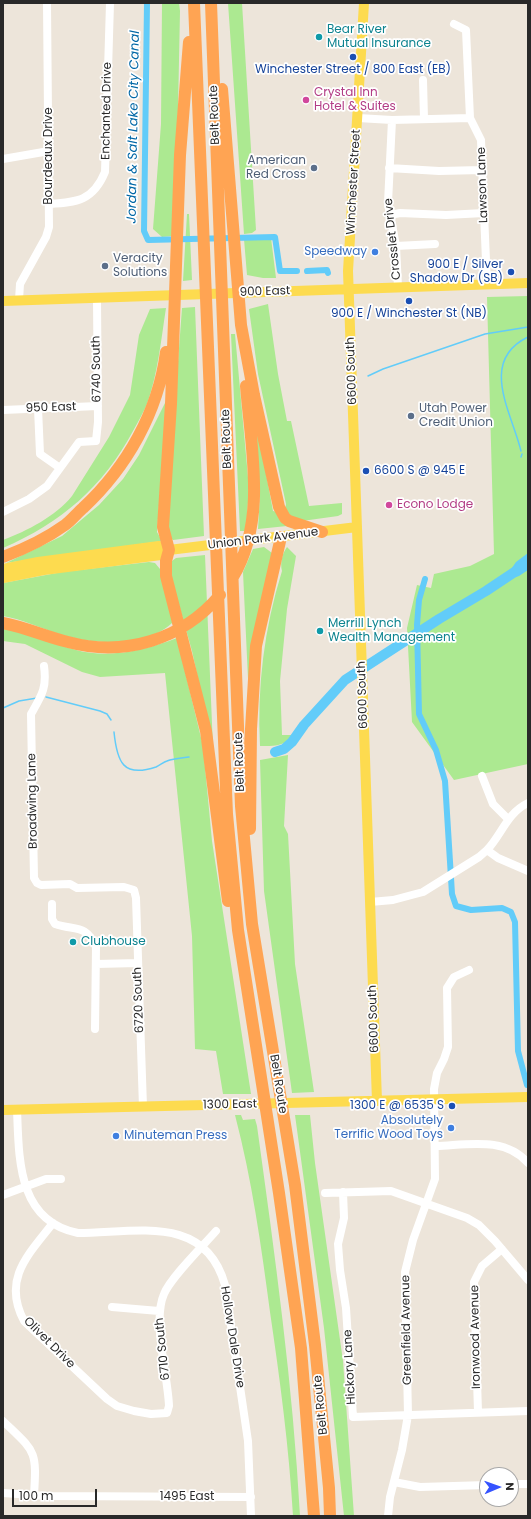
<!DOCTYPE html>
<style>
body{margin:0}
#map{position:relative;width:531px;height:1519px;overflow:hidden;background:#ede5da;font-family:Poppins,sans-serif}
canvas{display:block}
.frame{position:absolute;inset:0;border:4px solid #292929;pointer-events:none}
.north{position:absolute;left:479px;top:1467px;width:40px;height:40px;box-sizing:border-box;background:#fff;border:1px solid #a9a9a9;border-radius:50%;rotate:88deg;font-size:11px;font-weight:700;line-height:16px;text-align:center;color:#292929}
.north::after{content:'';display:block;margin:auto;width:14px;height:18px;background:#3553ff;clip-path:polygon(50% 0,100% 100%,50% 72%,0 100%)}
.scale{position:absolute;left:12px;top:1489px;width:85px;height:18px;box-sizing:border-box;border:2px solid #292929;border-top:0;padding-left:5px;font-size:12px;line-height:14px;white-space:nowrap;color:#292929;-webkit-text-stroke:3px #fff;paint-order:stroke}
</style>
<div id="map">
<canvas width="531" height="1519"></canvas>
<div class="frame"></div>
<div class="north">N</div>
<div class="scale">100 m</div>
</div>
<script>
const c = document.querySelector('canvas').getContext('2d');
c.lineJoin = 'round';
function paint(path, color) {
  c.fillStyle = color;
  c.fill(path, 'evenodd');
}
function stroke(path, color, width, dash) {
  c.strokeStyle = color;
  c.lineWidth = width;
  c.lineCap = dash ? 'butt' : 'round';
  c.setLineDash(dash || []);
  c.stroke(path);
}
function drawText(font, color, halo, rows, align = 'center') {
  c.font = font + ' Poppins,sans-serif';
  c.lineWidth = 3.5;
  c.setLineDash([]);
  c.textBaseline = 'middle';
  c.strokeStyle = halo;
  c.fillStyle = color;
  for (const [text, x, y, turn = 0] of rows) {
    c.save();
    c.translate(x, y);
    c.rotate((+turn || 0) * Math.PI / 180);
    c.textAlign = isNaN(turn) ? turn : align;
    if (halo) c.strokeText(text, 0, 0);
    c.fillText(text, 0, 0);
    c.restore();
  }
}
const green = new Path2D(`
 M162,3H179L180,11L177,159L173,236L162,237L153,229L161,124Z
 M228,3H242L256,230L252,233L244,234Z
 M187,214H189L192,280L183,281Z
 M254,238H271L276,278H263L247,275L244,239Z
 M528,296V764L454,780L412,722L407,628L417,585L431,588L434,574L470,566L494,554L487,297Z
 M268,304L278,374L287,421H291L309,506L342,503V514L338,516L302,521L294,519L285,510L286,504L258,374L249,309Z
 M195,307L204,536L173,540L169,536L166,523L182,308Z
 M166,308C161,340 158,373 147,404C143,413 138,422 133,431C103,487 61,523 3,548V540C27,531 56,516 72,496L109,437L130,395L139,335L150,309Z
 M231,334H235L249,488L246,531H240Z
 M252,397L273,511L278,512L287,526L258,529L260,495Z
 M167,399L157,532L162,541L6,563L62,536L99,505L123,479L139,455Z
 M264,547L272,553L249,700L243,572L253,549Z
 M287,547L296,556L287,609L280,681L282,735H293C285,747 273,746 260,746C257,687 264,629 282,571C280,563 282,554 287,547Z
 M205,555L213,748L192,651L170,573L172,561L176,558Z
 M149,562L155,563L160,569L175,620C148,649 94,645 59,634C40,628 22,619 3,616V583L62,572Z
 M3,627C28,632 51,643 76,650C110,659 145,650 177,638L203,746L212,841L251,1094H223L216,1051L195,1049L192,936L165,673L100,677L82,672L25,644L3,641Z
 M288,755L284,826L288,834L295,964L314,1092L292,1093L264,891L260,760Z
 M235,1115H241L243,1120L255,1119L257,1126C275,1256 293,1385 300,1516H293C289,1447 280,1380 270,1312C261,1245 252,1180 235,1115Z
 M295,1115H310L315,1163L343,1361L354,1516H344L324,1328Z`);
const water = new Path2D(`
 M528,553V570L519,576L503,581L516,562Z`);
const stream = new Path2D(`
 M368,376L383,369L485,334L528,327
 M521,451C512,413 478,361 528,337
 M521,457L522,454
 M46,697L100,711L107,714L111,720
 M3,708L19,701L37,698
 M114,732C117,762 123,778 156,767C160,765 164,762 167,761C174,758 183,758 189,757`);
const canal = new Path2D(`
 M147,3L144,231L148,240L275,237L280,271H297
 M307,271L327,270L328,273
 M425,579L419,600L417,625L419,714L436,750L445,781L452,894L456,906L471,910L502,908L511,912L515,922L518,1051L527,1085`);
const river = new Path2D(`
 M275,752L284,749L292,742L304,725L345,680L439,619L486,591L528,563`);
const minor = new Path2D(`
 M454,24L466,30L470,118L481,140L487,285
 M423,80L424,119
 M358,118L392,120L470,118
 M392,120L388,203L396,246L398,287
 M3,159L49,151
 M389,168L439,171L482,170
 M49,204C77,202 93,201 105,172L110,3
 M390,215L400,213L446,215L484,213
 M396,246L435,244
 M19,300L20,284L46,237L49,227L47,3
 M38,408L40,454L60,468
 M3,410L98,406
 M3,512L29,499L47,486L79,442L96,441L98,422L97,298
 M44,666C47,688 42,695 31,714L34,878L37,883L41,885L70,884L77,888L124,887L134,890L136,898L143,1107
 M482,776L493,804L508,819
 M487,850L498,858L528,871
 M370,902L393,900L423,892L479,857L487,850C502,834 507,813 528,803
 M52,904V919L55,924C74,931 86,923 96,947L95,1029
 M96,964L138,963
 M17,1109C19,1158 17,1221 78,1233C135,1233 205,1213 225,1285L248,1441L251,1516
 M436,1146C467,1145 505,1136 528,1163
 M343,1192L344,1218L338,1244L340,1270L346,1308L353,1417L528,1411
 M325,1193L391,1191L467,1218L479,1225L495,1241L528,1280
 M3,1195L46,1179H61
 M53,1223C28,1255 2,1279 24,1321L107,1399L117,1406L134,1411L151,1414L167,1413L169,1406C168,1376 152,1321 164,1294C171,1277 203,1246 216,1231
 M112,1307L159,1311
 M478,1412L474,1282L482,1266L502,1249
 M3,1421C35,1452 37,1449 34,1495
 M394,1482L420,1487L487,1485
 M511,1484H528
 M3,1493L46,1496L251,1497
 M388,1516L390,1497L402,1450L408,1415L405,1272L413,1240L435,1179L434,1089L437,1073L444,1059L448,1047L447,988L454,977L469,970`);
const major = new Path2D(`
 M364,3L348,271L377,1101
 M3,301L528,283
 M3,569L38,562L159,546L169,550
 M3,578L44,570L161,555L169,550L357,527
 M3,1110L528,1097`);
const highway = new Path2D(`
 M194,3L227,814L238,930L279,1193L301,1348L314,1516
 M211,3L241,806L252,924L295,1185L315,1345L329,1488L330,1516
 M189,42L180,155L171,404L163,527L169,550L166,561V576L206,731L228,901
 M222,89L241,325L254,395L279,507L285,518L289,521L322,532
 M3,557C24,549 47,538 65,525C72,520 77,513 83,508C127,467 158,412 166,352
 M233,577C267,520 251,449 246,386
 M3,623C25,627 46,637 68,642C124,657 182,640 220,595
 M250,829L251,729L256,646L281,537`);
const markers = [
 [319,37,4,"#0f9aa8"],
 [353,57,4,"#1a4fb4"],
 [306,100,4,"#d1479c"],
 [314,168,4,"#5c6f8a"],
 [375,252,4,"#3f7fe0"],
 [105,266,4,"#5c6f8a"],
 [511,272,4,"#1a4fb4"],
 [409,301,4,"#1a4fb4"],
 [411,416,4,"#5c6f8a"],
 [366,471,4,"#1a4fb4"],
 [389,505,4,"#d1479c"],
 [320,631,4,"#0f9aa8"],
 [73,942,4,"#0f9aa8"],
 [452,1106,4,"#1a4fb4"],
 [451,1128,4,"#3f7fe0"],
 [116,1136,4,"#3f7fe0"]
];
const cultureNames = [
 ["Bear River",327,30],
 ["Mutual Insurance",327,44],
 ["Merrill Lynch",328,624],
 ["Wealth Management",328,638],
 ["Clubhouse",81,942]
];
const transitNames = [
 ["Winchester Street / 800 East (EB)",353,70],
 ["900 E / Silver",503,265,"right"],
 ["Shadow Dr (SB)",503,279,"right"],
 ["900 E / Winchester St (NB)",409,314],
 ["6600 S @ 945 E",374,471,"left"],
 ["1300 E @ 6535 S",444,1106,"right"]
];
const hotelNames = [
 ["Crystal Inn",314,93],
 ["Hotel & Suites",314,107],
 ["Econo Lodge",397,505]
];
const streetNames = [
 ["Enchanted Drive",107,111,-89],
 ["Belt Route",215,115,-92],
 ["Bourdeaux Drive",49,156,-90],
 ["Winchester Street",354,182,-87],
 ["Lawson Lane",483,185,-92],
 ["Crosslet Drive",393,239,-96],
 ["900 East",265,292,-2],
 ["6740 South",97,369,-91],
 ["6600 South",352,371,-92],
 ["950 East",51,408,-2],
 ["Belt Route",227,439,-92],
 ["Union Park Avenue",263,539,-7],
 ["6600 South",363,695,-92],
 ["Belt Route",240,762,-92],
 ["Broadwing Lane",33,801,-91],
 ["6720 South",139,1000,-92],
 ["6600 South",374,1019,-92],
 ["Belt Route",278,1084,81],
 ["1300 East",230,1105,-1],
 ["Greenfield Avenue",407,1330,-91],
 ["Hollow Dale Drive",232,1337,81],
 ["Ironwood Avenue",476,1337,-91],
 ["Olivet Drive",49,1343,45],
 ["6710 South",163,1349,-96],
 ["Hickory Lane",350,1367,-93],
 ["Belt Route",321,1405,-96],
 ["1495 East",187,1497]
];
const serviceNames = [
 ["American",306,161,"right"],
 ["Red Cross",306,175,"right"],
 ["Veracity",113,259],
 ["Solutions",113,273],
 ["Utah Power",419,409],
 ["Credit Union",419,423]
];
const shopNames = [
 ["Speedway",367,252],
 ["Absolutely",443,1121],
 ["Terrific Wood Toys",443,1135],
 ["Minuteman Press",124,1136,"left"]
];
const waterNames = [
 ["Jordan & Salt Lake City Canal",134,127,-89]
];
paint(green, '#ace991');
paint(water, '#62ccf9');
stroke(stream, '#62ccf9', 1.5);
stroke(canal, '#62ccf9', 6);
stroke(river, '#62ccf9', 10);
stroke(minor, '#fff', 8);
stroke(major, '#fddb4f', 10);
stroke(highway, '#ffa453', 12);
for (const [x, y, r, color] of markers) {
  const dot = new Path2D();
  dot.arc(x, y, r, 0, 2 * Math.PI);
  c.fillStyle = color;
  c.fill(dot);
  stroke(dot, '#fff', 1.5);
}
drawText('12px', '#0d838f', '#fff', cultureNames, 'left');
drawText('12px', '#164399', '#fff', transitNames);
drawText('12px', '#b23c85', '#fff', hotelNames, 'left');
drawText('12px', '#292929', '#fff', streetNames);
drawText('12px', '#4e5e75', '#fff', serviceNames, 'left');
drawText('12px', '#366cbe', '#fff', shopNames, 'right');
drawText('italic 13px', '#0167a6', '#fff', waterNames);
</script>
